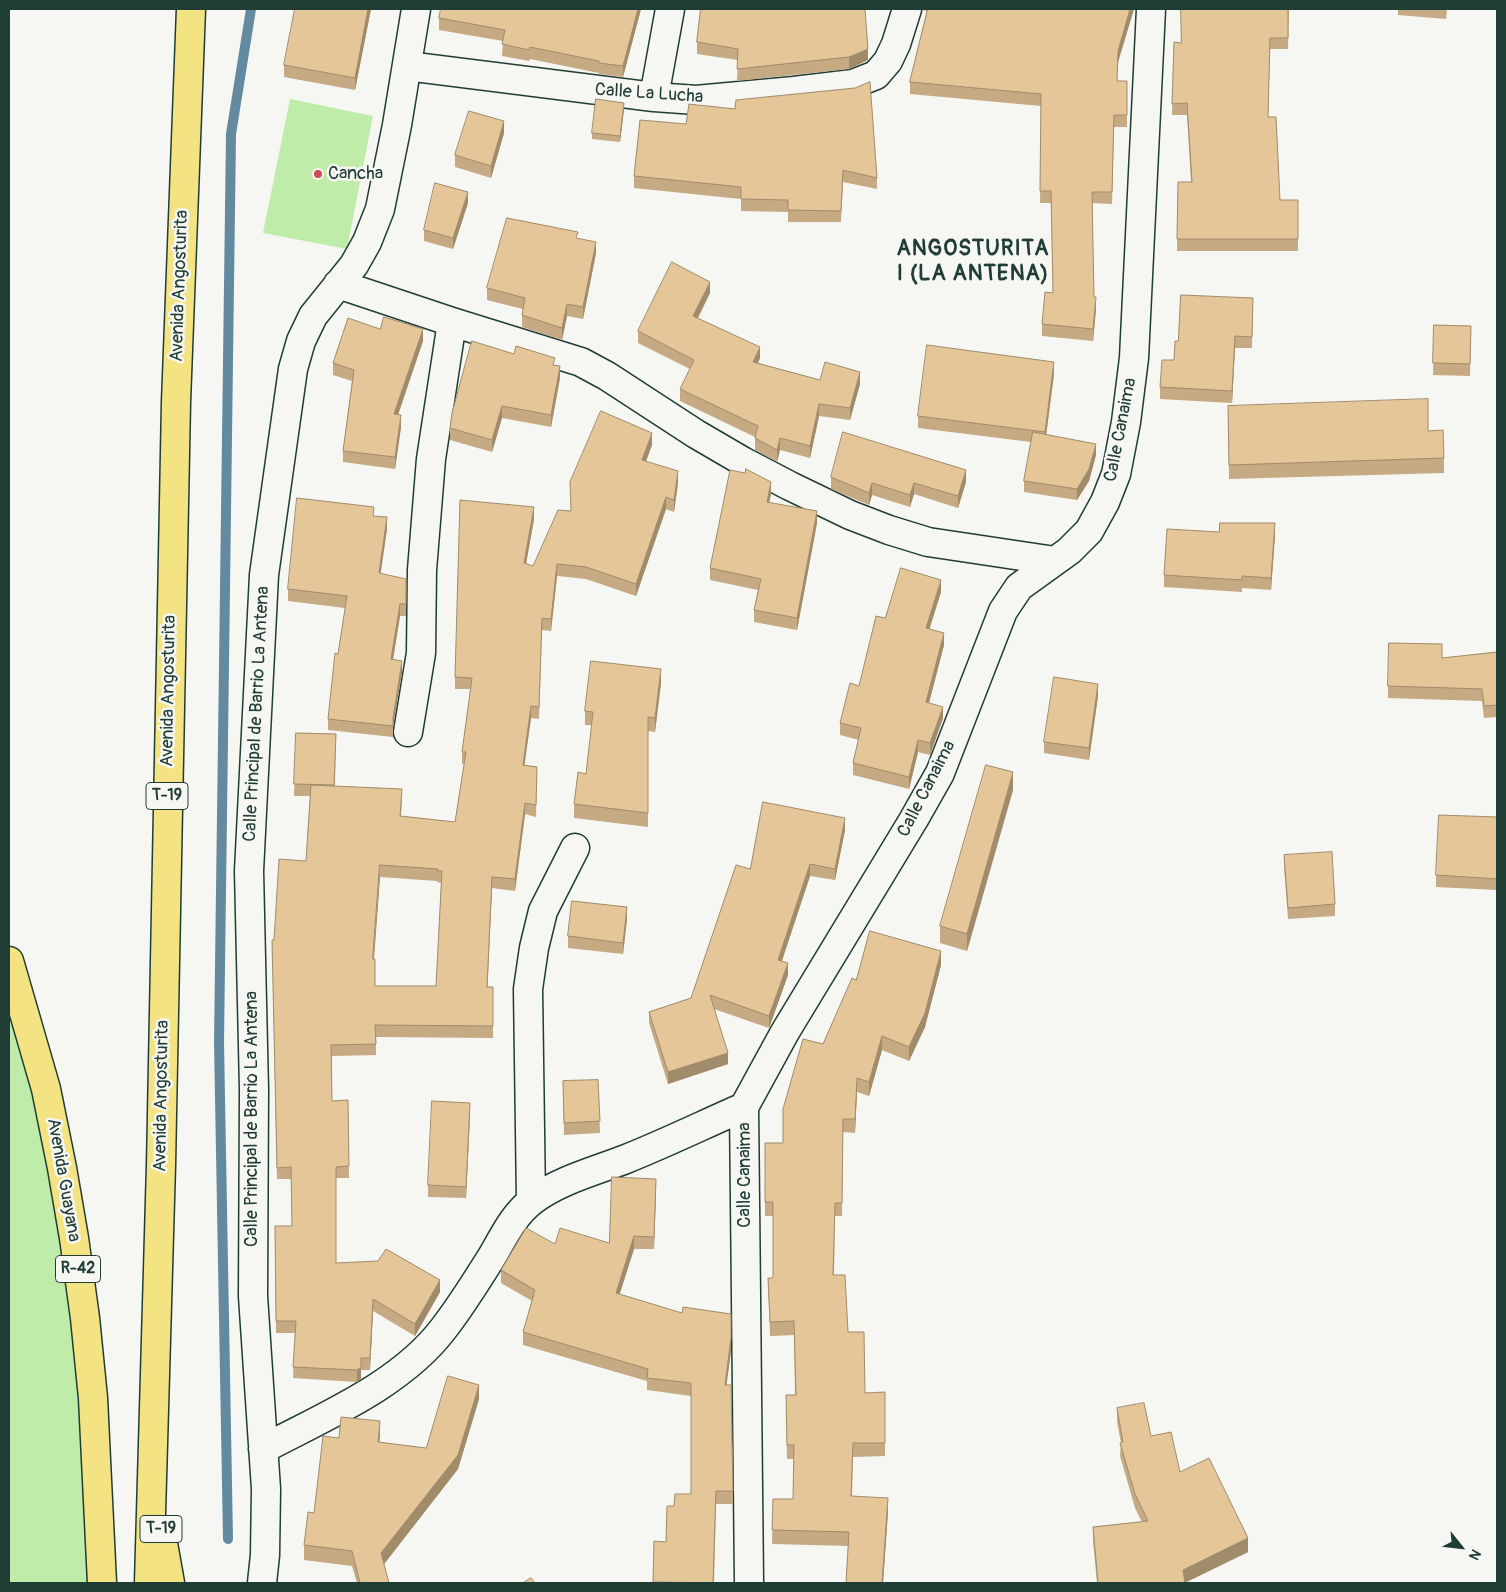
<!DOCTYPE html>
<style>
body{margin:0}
#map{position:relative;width:1506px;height:1592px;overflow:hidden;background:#f6f6f2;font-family:Pangolin,sans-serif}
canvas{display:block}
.frame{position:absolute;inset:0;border:10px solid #1f3d34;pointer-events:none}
.north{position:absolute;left:1436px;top:1522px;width:50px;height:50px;-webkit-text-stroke:4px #f6f6f2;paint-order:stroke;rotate:119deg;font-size:14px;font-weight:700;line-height:20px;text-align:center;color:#1f3d34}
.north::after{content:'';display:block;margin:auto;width:18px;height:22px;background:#1f3d34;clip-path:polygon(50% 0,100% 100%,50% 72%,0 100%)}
</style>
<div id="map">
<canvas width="1506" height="1592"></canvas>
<div class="frame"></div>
<div class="north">N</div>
</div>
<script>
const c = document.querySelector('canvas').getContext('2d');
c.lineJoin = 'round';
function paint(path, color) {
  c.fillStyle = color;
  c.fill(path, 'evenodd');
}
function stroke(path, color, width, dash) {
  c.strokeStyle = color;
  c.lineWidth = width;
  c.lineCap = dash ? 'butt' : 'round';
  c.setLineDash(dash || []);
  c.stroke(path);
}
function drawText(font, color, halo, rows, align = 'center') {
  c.font = font + ' Pangolin,sans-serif';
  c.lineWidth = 5;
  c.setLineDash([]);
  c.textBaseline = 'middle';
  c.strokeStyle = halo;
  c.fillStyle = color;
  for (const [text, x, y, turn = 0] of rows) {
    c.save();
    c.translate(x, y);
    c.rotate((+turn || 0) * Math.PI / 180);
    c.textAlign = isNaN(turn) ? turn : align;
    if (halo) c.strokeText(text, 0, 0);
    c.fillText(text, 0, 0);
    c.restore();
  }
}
const green = new Path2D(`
 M290,99L373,116L347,249L263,233Z
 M9,961L46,1089L102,1583H9Z`);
const stream = new Path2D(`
 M228,1539L219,1042L231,134L251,9`);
const minor = new Path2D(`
 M407,66L654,97L696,100L794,91L853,84L876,75L888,61L896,44L907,9
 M654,97L670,9
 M338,284L452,322L581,362L607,376L696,434L744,462L790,486L850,515L889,530L928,542L1055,561
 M408,732L421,653L422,570L431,459L452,322
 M531,1201L528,989L534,948L543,911L575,848
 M263,1449C325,1416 401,1385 444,1328C461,1306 476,1282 491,1258C503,1238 513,1215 533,1200C560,1180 595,1171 626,1159C666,1143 705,1124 744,1107
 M262,1583L265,1555L266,1489L253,1296L254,1090L249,871L264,575L293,369L301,341L313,316L354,265L367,242L380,209L397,125L416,9
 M749,1583L744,1107L785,1032L914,819L940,773L1003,611L1019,587L1069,551L1089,531L1105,502L1116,474L1126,422L1134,358L1151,9`);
const major = new Path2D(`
 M9,961L46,1089L62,1168L74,1238L85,1318L93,1398L102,1583`);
const highway = new Path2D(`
 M162,1538L170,1583
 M149,1583L161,1165L176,402L191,9`);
const wall = new Path2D(`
 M371,9L355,90L284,77V65Z
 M641,9L623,77L599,74V73L530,59L529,61L502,56L503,41L439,30V18Z
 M701,9L868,60L849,69L737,81L738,60L697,54V42Z
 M922,9H1134L1118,62L1117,81H1127V127H1114L1112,204L1092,203L1094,297L1096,309L1093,341L1042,336V324L1053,293L1051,203H1040L1041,106L910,94V82L927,11L922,10Z
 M1289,9L1288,49H1270L1268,117L1280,200H1298V251H1177L1178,182H1191L1187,115H1172L1174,42L1181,43Z
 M1398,9H1447L1446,19L1398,15Z
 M624,109L620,142L592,139V133Z
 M640,120L877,178V189L843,182L841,222H788V212L741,211V199L634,188V176Z
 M504,133L491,178L455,167V155Z
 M468,203L453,249L424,241V230Z
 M578,238L596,253L583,319L567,316L562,340L522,327V315L523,309L487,300V288Z
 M710,293L698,318L760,358L758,363L820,380L860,384L850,420L819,416L810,458L780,450L777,462L755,450V437L680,401V389L690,369L638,343V331Z
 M1253,298L1252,348H1235L1232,403L1160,399V387L1174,360L1178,341Z
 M1434,325L1471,326L1470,376L1433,375Z
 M380,329L423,341L398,415L401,427L395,469L343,462V451L352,381L333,375V363Z
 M555,365L560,378L551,427L502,418L492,452L450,440V428Z
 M1054,374L1046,435L1096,455L1089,481L1077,500L1024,492V481L1031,442L918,428V416Z
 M1228,406L1444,458V473L1229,479Z
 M652,445L646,461L678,483L674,512L666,509L636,596L586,579L557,576L551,631L542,630L539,719L531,718L524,765L537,767L536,817L525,814L515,891L492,888L487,987H493V1038L376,1037V1055L332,1056V1101L348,1100L349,1178H336V1263L440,1292L415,1336L373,1311L370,1370H361V1379L357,1382L293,1378L295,1333H276L275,1226H292L291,1179H277L272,940H274L306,861L310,796H294L296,733L336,734L335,786L402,801L401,816L455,822L464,764H462V752L471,689H455V677L534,519L526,564L533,566L570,511ZM380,877L437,881V882L441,883L436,986H375L374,959Z
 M831,477L966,482L958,508L914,494L910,507L872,495L869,505L831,489Z
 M771,494L769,502L817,523L797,630L754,622V610L758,590L710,580V568Z
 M374,516L387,529L380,574L406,579V616H400L393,660L402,672L393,725V737L328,730V719L345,608L288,601V589Z
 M1275,535L1271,590L1242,588V592L1164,587V575Z
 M941,592L929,629L944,645L929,703L943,718L930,755L918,752L909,789L853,775V763L859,740L840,735V723L859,686L885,618Z
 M1497,652V717L1484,718L1482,701L1388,698V686L1442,658Z
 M661,683L655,732L648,731V827L574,818V804L586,774L592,725H585V711Z
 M1098,696L1089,760L1044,753V742Z
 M1013,790L967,951L940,943V926Z
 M1497,817V890L1436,887V875Z
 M845,830L835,880L810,876L782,961L788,975L769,1028L714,1009L728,1064L668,1084L649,1023V1012L691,998L750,869Z
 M1284,855L1335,904V916L1288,919L1284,867Z
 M627,919L623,954L568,948V936Z
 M941,965L925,1027L909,1061L882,1050L869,1096L857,1092L855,1133L843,1132L842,1216H835L834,1275L848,1332L865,1393L885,1392V1456L853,1457L852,1496L888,1512L883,1583H846L848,1546L772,1544L773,1499H793L794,1459H787L786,1409L795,1395L794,1335L770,1336L768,1278H773V1216H765V1143H783L823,1044L856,980Z
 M598,1080L600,1133L564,1135L563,1081Z
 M470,1115L466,1198L428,1197V1185Z
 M656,1191L654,1249H634L619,1294L731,1351L726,1385H731L733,1504H716L714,1583H653L654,1541L666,1542L674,1506L691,1494V1396L647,1390V1381L523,1345V1332L532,1301L501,1283V1270L555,1244L609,1243Z
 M479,1399L458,1469L384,1564L389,1583H357L352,1566L304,1560V1545L339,1438L380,1436L379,1442L426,1448Z
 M1117,1408L1151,1436L1180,1472L1248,1552L1185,1583H1097L1093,1541V1527L1142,1522L1135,1508L1120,1456L1121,1443L1117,1422Z`);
const shadedWall = new Path2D(`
 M368,9H371L355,90V78Z
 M638,9H641L623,77V66Z
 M1130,9H1134L1118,62V51Z
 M868,49V60L849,69V57Z
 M624,103V109L620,142V136Z
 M504,121V133L491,178V166Z
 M468,192V203L453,249V238Z
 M596,242V253L583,319V307Z
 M710,282V293L693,327V316Z
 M1096,297V309L1093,341V329Z
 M567,304V316L562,340V328Z
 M423,329V341L394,426V414Z
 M1235,336V348L1232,403V391Z
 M760,347V358L753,373V362Z
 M1054,362V374L1045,444V432Z
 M560,366V378L551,427V415Z
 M860,372V384L850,420V408Z
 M819,404V416L810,458V446Z
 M502,406V418L492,452V440Z
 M401,415V427L395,469V457Z
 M652,433V445L642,472V460Z
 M780,438V450L777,462V450Z
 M1096,444V455L1089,481L1077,500V489Z
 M966,470V482L958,508V496Z
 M678,471V483L674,512V500Z
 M771,482V494L767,513V502Z
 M872,483V495L869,505V493Z
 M914,483V494L910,507V495Z
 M666,497V509L636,596V584Z
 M534,507V519L524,575V563Z
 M817,511V523L797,630V618Z
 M387,517V529L379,585V573Z
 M1275,523V535L1271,590V578Z
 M557,564V576L551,631V619Z
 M941,580V592L926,640V628Z
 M400,604V616L391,671V659Z
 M944,633V645L926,714V702Z
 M402,661V672L393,726V718Z
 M661,669V683L655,732V718Z
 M1098,684V696L1089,760V748Z
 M531,706V718L523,776V765Z
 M943,707V718L930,755V743Z
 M918,740V752L909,789V777Z
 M1013,772V790L967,951V934Z
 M525,803V814L515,891V879Z
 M845,818V830L835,880V869Z
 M810,864V876L778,972V960Z
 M380,865V877L373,970V959Z
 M492,877V888L487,998V987Z
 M627,907V919L623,954V943Z
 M941,951V965L925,1027L909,1061V1047Z
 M788,963V975L769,1028V1016Z
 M882,1036V1050L869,1096V1082Z
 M728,1053V1064L668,1084V1072Z
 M857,1078V1092L855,1133V1119Z
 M470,1103V1115L466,1198V1187Z
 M656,1179V1191L654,1249V1237Z
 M634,1236V1249L616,1306V1293Z
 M440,1280V1292L415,1336V1324Z
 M373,1299V1311L370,1370V1358Z
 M731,1338V1351L725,1397V1385Z
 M361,1358V1379L357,1382V1370Z
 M479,1385V1399L458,1469L381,1568V1553Z
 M380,1421V1436L378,1456V1442Z
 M888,1498V1512L883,1583H882Z
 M1248,1538V1552L1184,1583L1183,1570Z`);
const building = new Path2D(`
 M295,9H368L355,78L284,65Z
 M441,9H638L623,66L599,63V61L530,47L529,50L502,44L505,30L439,18Z
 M701,9H865L868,49L849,57L737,69L738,49L697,42Z
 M928,9H1130L1118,51L1117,81H1127V115H1114L1112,192H1092L1094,297H1096L1093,329L1042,324L1045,292L1053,293L1051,191H1040L1041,94L910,82Z
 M1181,9H1288V38H1270L1268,117H1276L1280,200H1298V239H1177L1178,182H1192L1187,103L1172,104L1174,42L1181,43Z
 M870,82L877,178L843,170L841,211L788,210V200L741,199V187L634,176L640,120L686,124L689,104L735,109L736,100L855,88Z
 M596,99L624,103L620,136L592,133Z
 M469,111L504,121L491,166L455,155Z
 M435,183L468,192L453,238L424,230Z
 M507,218L578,232L576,238L596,242L583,307L567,304L562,328L522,315L525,298L487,288Z
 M672,262L710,282L693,316L760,347L753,362L820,380L825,362L860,372L850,408L819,404L810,446L780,438L777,450L755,438L758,426L680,389L694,360L638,331Z
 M1181,295L1253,298L1252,337L1235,336L1232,391L1160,387L1162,360H1174L1175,341H1178Z
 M384,317L423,329L394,414L401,415L395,457L343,451L354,370L333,363L348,318L380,329Z
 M1434,325L1471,326L1470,364L1433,363Z
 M472,341L514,354L516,346L555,358L553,365L560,366L551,415L502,406L492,440L450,428L452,413Z
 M927,345L1054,362L1045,432L918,416Z
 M1428,399V431L1443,430L1444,458L1229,465L1228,406Z
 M601,411L652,433L642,460L678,471L674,500L666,497L636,584L586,567L557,564L551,619L542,618L539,707L531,706L523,765L537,767L536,805L525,803L515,879L492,877L487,987H493V1026L375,1025L376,1044L331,1045L332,1101L348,1100L349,1166L336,1167V1263L378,1261L386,1249L440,1280L415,1324L373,1299L370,1358H361V1367L357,1370L293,1367L296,1321H276L275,1226H292L291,1167L277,1168L272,940H274L279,859L306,861L311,785L402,789L400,816L455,822L466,752H462L472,678L455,677L460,500L534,507L524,563L533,566L558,510L571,511L570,482ZM380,865L438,869L437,871H442L436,986H375V959H373Z
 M843,432L966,470L958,496L914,483L910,495L872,483L869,493L831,477Z
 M1033,432L1096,444L1089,469L1077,489L1024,481Z
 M746,469L771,482L767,502L817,511L797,618L754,610L761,579L710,568L730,470L745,473Z
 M297,498L374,507L373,516L387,517L379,573L406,579V604H400L391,659L402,661L393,718V726L328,719L335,653L338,654L347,596L288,589Z
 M1220,523H1275L1271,578L1242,576V580L1164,575L1167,529L1219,532Z
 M901,568L941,580L926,628L944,633L926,702L943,707L930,743L918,740L909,777L853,763L861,728L840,723L850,683L859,686L876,616L885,618Z
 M1389,643L1442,644V658L1497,652V705L1484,706L1482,689L1388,686Z
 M591,661L661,669L655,718L648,717V813L574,804L578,772L586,774L593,712L585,711Z
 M1054,677L1098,684L1089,748L1044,742Z
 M296,733L336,734L334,785L294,784Z
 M986,765L1013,772L967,934L940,926Z
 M763,802L845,818L835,869L810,864L778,960L788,963L769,1016L710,995L728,1053L668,1072L649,1012L691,998L736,865L750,869Z
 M1439,815L1497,817V879L1436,875Z
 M1332,852L1335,904L1288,908L1284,855Z
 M572,901L627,907L623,943L568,936Z
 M870,931L941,951L925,1013L909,1047L882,1036L869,1082L857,1078L855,1119H843L842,1203H835L833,1275H845L848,1332H864L865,1393L885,1392V1443H853L851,1496L888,1498L882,1583H846L849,1532L772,1530L773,1499H793L794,1445H787L786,1395H796L794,1321L770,1322L768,1278H773V1202H765V1143H783V1109L803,1039L823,1044L852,978L856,980Z
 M598,1080L600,1121L564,1123L563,1081Z
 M432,1101L470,1103L466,1187L428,1185Z
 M612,1177L656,1179L654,1237L634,1236L616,1293L682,1313L683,1307L731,1314V1338L725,1385H731L733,1491H716L713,1583L653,1582L654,1541L666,1542L667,1506H674L675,1494H691V1383L647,1378L648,1369L523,1332L535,1290L501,1270L526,1228L555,1244L560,1228L609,1243Z
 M448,1376L479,1385L458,1455L381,1553L389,1583H360L352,1551L304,1545L308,1512L314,1513L323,1436L339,1438L341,1417L380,1421L378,1442L426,1448Z
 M1144,1403L1151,1436L1171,1432L1180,1472L1209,1458L1248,1538L1183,1570L1185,1583H1098L1093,1527L1148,1521L1135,1494L1120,1443L1123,1442L1117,1408Z
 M531,1578L535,1583H523Z`);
const markers = [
 [318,174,5,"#d1495b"]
];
const shields = [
 [167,796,42],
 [78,1269,45],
 [161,1529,42]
];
const shieldNames = [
 ["T-19",167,796],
 ["R-42",78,1269],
 ["T-19",161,1529]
];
const streetNames = [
 ["Calle La Lucha",649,94,4],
 ["Avenida Angosturita",180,286,-88],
 ["Calle Canaima",1121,430,-79],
 ["Avenida Angosturita",169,691,-89],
 ["Calle Principal de Barrio La Antena",257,714,-87],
 ["Calle Canaima",927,789,-63],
 ["Avenida Angosturita",162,1096,-89],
 ["Calle Principal de Barrio La Antena",252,1119,-90],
 ["Calle Canaima",745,1175,-90],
 ["Avenida Guayana",63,1180,80]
];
const poiNames = [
 ["Cancha",328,174]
];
const districtNames = [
 ["ANGOSTURITA",973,249],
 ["I (LA ANTENA)",973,274]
];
paint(green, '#bfeca9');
stroke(stream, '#638aa1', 10);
stroke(minor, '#1f3d34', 31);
stroke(major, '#1f3d34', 31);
stroke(highway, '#1f3d34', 31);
stroke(minor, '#f6f6f2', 28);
stroke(major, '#f4e382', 28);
stroke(highway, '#f4e382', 28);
paint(wall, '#c5aa83');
paint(shadedWall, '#a08b6a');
paint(building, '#e5c698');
stroke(building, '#a08b6a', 1);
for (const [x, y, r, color] of markers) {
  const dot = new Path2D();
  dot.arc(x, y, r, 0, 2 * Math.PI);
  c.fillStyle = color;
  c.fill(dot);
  stroke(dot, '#f6f6f2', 2);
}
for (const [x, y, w] of shields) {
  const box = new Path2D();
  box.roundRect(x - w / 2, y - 13.5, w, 27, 4);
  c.fillStyle = '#f6f6f2';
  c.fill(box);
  stroke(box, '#1f3d34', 1);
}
drawText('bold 16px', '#1f3d34', null, shieldNames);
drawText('18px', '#1f3d34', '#f6f6f2', streetNames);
drawText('18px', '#1f3d34', '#f6f6f2', poiNames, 'left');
c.letterSpacing = '1px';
drawText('bold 22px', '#1f3d34', '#f6f6f2', districtNames);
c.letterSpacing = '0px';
</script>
